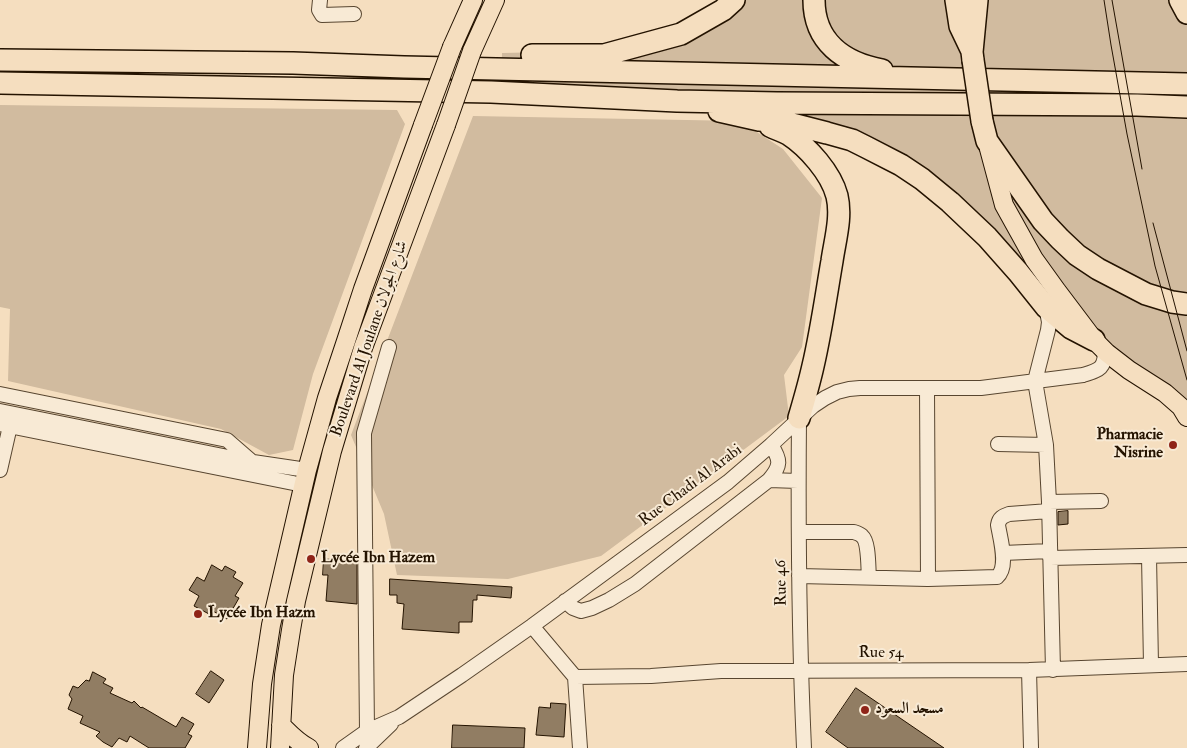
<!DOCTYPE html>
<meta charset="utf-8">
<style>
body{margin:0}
canvas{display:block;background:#f5debf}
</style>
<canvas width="1187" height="748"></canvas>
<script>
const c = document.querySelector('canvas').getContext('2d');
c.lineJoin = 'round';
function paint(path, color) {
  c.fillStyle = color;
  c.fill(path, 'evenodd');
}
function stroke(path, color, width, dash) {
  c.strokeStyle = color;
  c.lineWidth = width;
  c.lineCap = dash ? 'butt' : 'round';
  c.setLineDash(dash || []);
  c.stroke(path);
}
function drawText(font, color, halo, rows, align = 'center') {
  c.font = font + ' "IM FELL Double Pica",Amiri,serif';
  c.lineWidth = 4;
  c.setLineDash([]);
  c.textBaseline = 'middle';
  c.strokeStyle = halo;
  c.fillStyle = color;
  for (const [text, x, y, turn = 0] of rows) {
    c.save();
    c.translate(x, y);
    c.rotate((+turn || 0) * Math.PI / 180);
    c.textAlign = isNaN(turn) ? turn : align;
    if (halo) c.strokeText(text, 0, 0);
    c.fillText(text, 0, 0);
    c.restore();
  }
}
const green = new Path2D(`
 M726,0H1187V409L1123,360L899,157L748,109L501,95L502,53L638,50Z
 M0,105L397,110L405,124L313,374L293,450L269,455L221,429L8,381L10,309L0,307Z
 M473,116L740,121L783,149L822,198L802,347L784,375L789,416L601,556L508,579L397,575L384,514L351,435Z`);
const building = new Path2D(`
 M1068,511V524L1058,525V512Z
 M324,559L357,561V604L326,601L328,575H323Z
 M212,565L222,571L225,566L236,572L233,577L243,583L235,596L239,598L227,619L211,610L209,614L194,606L199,596L189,590L197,577L204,581Z
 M390,579L512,587L511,598L477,595V600H473L472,622H459V633L402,629L404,604L397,603V595H390Z
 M211,671L224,680L209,703L196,694Z
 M93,672L106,679L103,683L113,688L110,693L132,703L134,701L141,708L142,707L176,727L182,717L194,724L188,734L192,736L185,748H149L130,736L127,742L119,738L112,747L103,742L96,736L100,732L80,723L83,716L68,709L72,699L69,695L73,686L78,688L86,680L89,681Z
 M856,688L944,748H848L826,732Z
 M551,703L566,704L564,737L536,735L539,707L550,708Z
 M453,725L525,728L524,748H452Z`);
const minor = new Path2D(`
 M320,0L319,10L322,15L354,14
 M1046,307L1049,322L1048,330L1035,381L1046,445L1049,502L1053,670
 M927,388L928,579
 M0,394L227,440L250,460
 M0,411L253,462L307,470
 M799,418C798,528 799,638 804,748
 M0,424L303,485
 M998,444L1046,445
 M0,470L10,426
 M769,480L798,481
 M1049,502L1101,501
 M799,532H854C857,533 860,534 862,536C869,542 868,567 869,577
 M1003,553L1050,551
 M1149,556L1151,665
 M1050,558L1187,555
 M799,576L928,579L997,577C1009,567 1000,538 998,525C999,518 1003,516 1009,514L1049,511
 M565,601L573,608L581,611L592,608L609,600L635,584L769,480C781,466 781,460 771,445
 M532,626L575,677L580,748
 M1029,670L1031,748
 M575,677L651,676L721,671L1029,670L1187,664
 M367,731L364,433L389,347
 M343,748L367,731L399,717L462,675L532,626L728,482L771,445L813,406L825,398L837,392L849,389L860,388H981L1083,375C1099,370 1105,369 1105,350
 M366,748L391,724`);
const major = new Path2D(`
 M452,47L473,0
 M472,51L495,0
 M989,149L1004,205L1034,259L1057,291L1094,340L1107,353L1129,370L1165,393L1181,407L1187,417
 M281,725C290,734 298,743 309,748
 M257,748L262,684L271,625L307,470L327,398L346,341L363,289L423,125
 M280,748L284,675L291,630L296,601L332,451L363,348L446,125`);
const highway = new Path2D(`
 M814,0C814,42 844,63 882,70
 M956,0L960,26L971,49
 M1180,0L1187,13
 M532,55H604L681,34L723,10L734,0
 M0,60L293,63L404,67L1187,84
 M973,60L972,52L977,0
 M0,83L491,92L677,101L777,103L1137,105L1187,107
 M719,111L759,120L784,122L827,133L852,140L866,147L901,165L922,179L950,202L987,237L1018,272L1046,307L1071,328L1094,340
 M982,121L987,141L1043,221L1060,239L1077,255L1098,269L1146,294L1172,302L1187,304
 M770,126C776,129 782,131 788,134C808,147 831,173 837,196C842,217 835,240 832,261C826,296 821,332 813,366C809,384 804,401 799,418`);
const tram = new Path2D(`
 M1104,0L1111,45L1127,134L1155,266L1187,380
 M1112,0L1142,169
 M1153,223L1187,351`);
const majorBridge = new Path2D(`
 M423,125L452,47
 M446,125L472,51`);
const highwayBridge = new Path2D(`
 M973,60L982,121`);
const markers = [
 [1173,445,5,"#8f2418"],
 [311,559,5,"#8f2418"],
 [198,614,5,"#8f2418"],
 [865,710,5,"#8f2418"]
];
const streetNames = [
 ["Boulevard Al Joulane شارع الجولان",370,339,-71],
 ["Rue Chadi Al Arabi",691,486,-37],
 ["Rue 46",782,583,-91],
 ["Rue 54",881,654]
];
const poiNames = [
 ["Pharmacie",1163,436,"right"],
 ["Nisrine",1163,454,"right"],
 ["Lycée Ibn Hazem",321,559],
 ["Lycée Ibn Hazm",208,614],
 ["مسجد السعود",875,710]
];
paint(green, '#d1bb9f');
paint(building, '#917d63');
stroke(building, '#241300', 1);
stroke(minor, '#584630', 16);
stroke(major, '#241300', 20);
stroke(highway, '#241300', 24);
stroke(minor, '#f8ead5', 14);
stroke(major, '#f5debf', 18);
stroke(highway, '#f5debf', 21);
stroke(tram, '#241300', 1);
stroke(majorBridge, '#241300', 20, []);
stroke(highwayBridge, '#241300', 24, []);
stroke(majorBridge, '#f5debf', 18);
stroke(highwayBridge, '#f5debf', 21);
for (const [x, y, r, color] of markers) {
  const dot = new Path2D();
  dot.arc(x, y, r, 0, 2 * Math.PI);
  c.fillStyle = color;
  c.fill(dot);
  stroke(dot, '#f8ead5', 2);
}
drawText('16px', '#241300', '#f8ead5', streetNames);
drawText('bold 16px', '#241300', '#f8ead5', poiNames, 'left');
</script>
